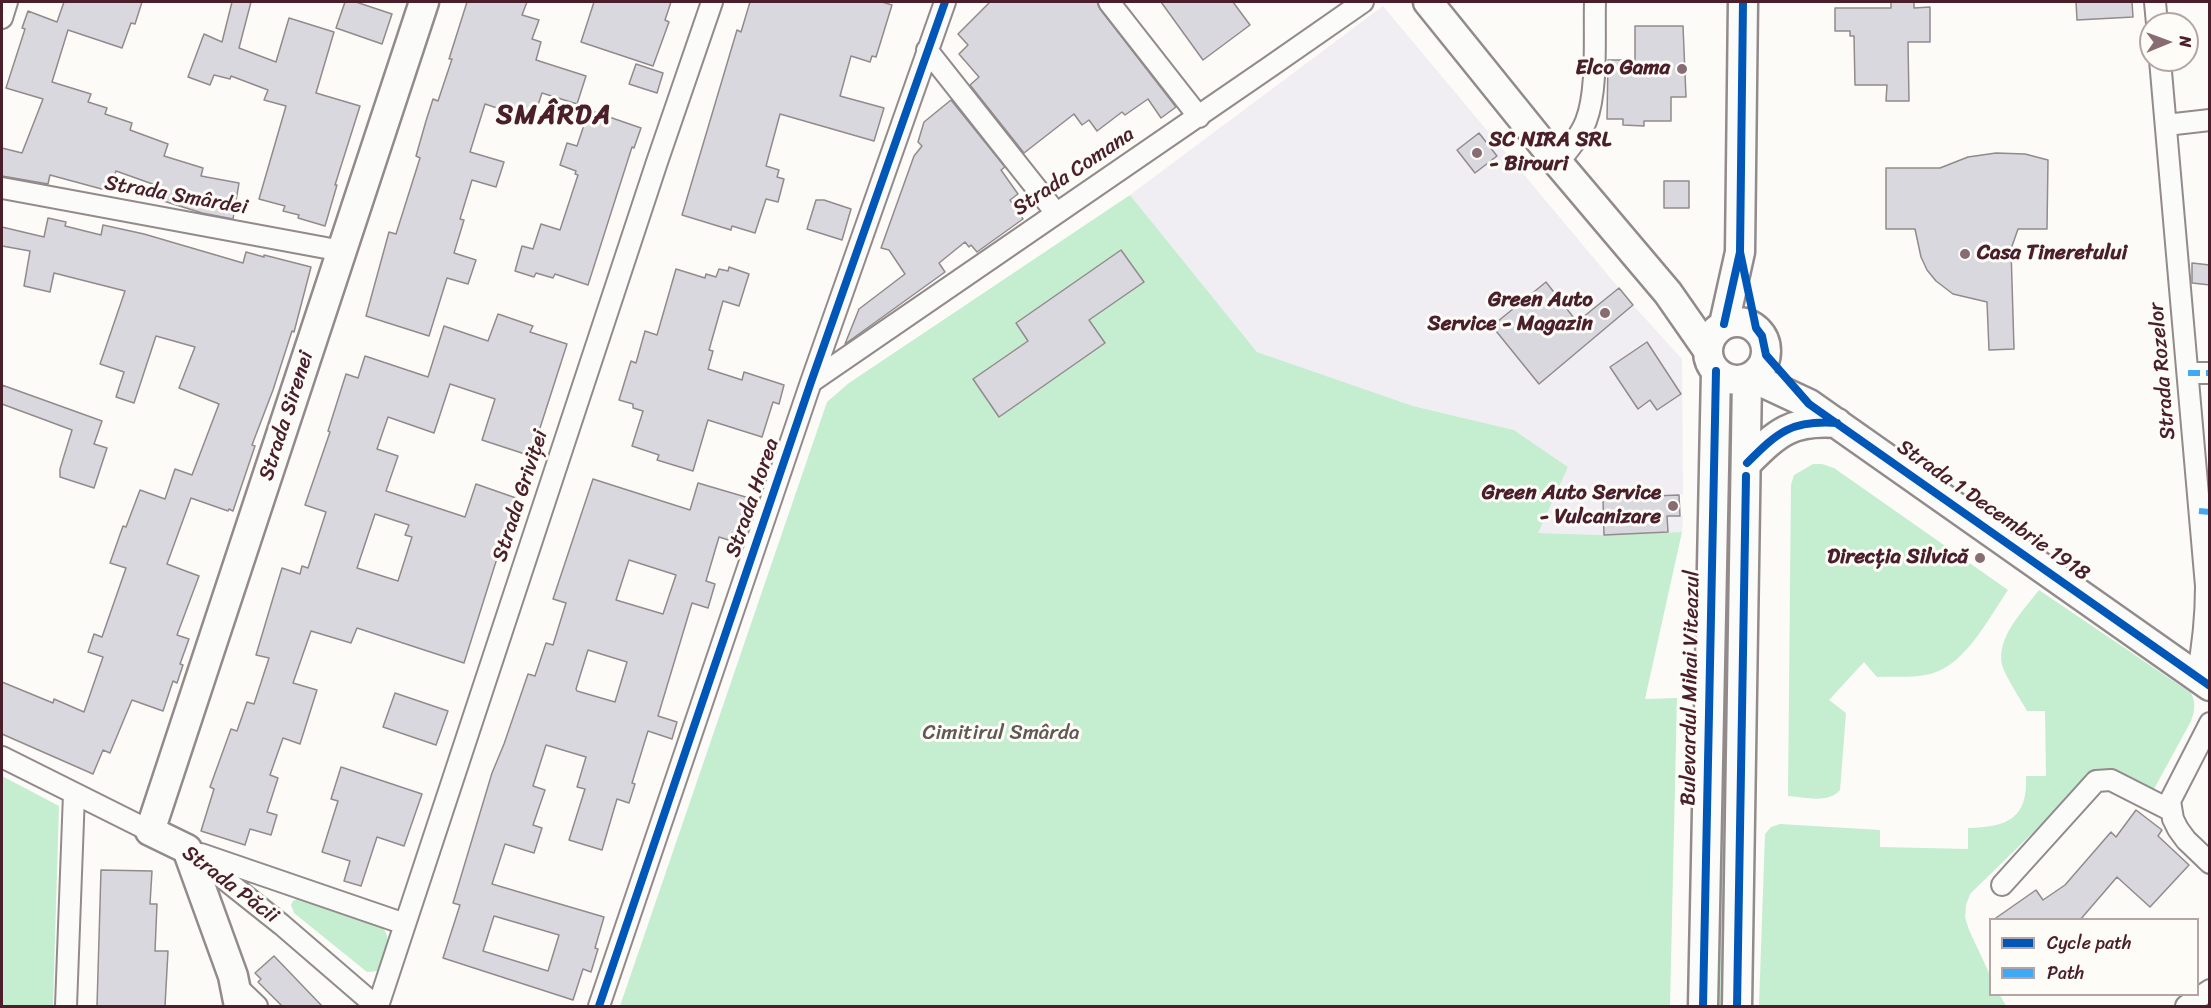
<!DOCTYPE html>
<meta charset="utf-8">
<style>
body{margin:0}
#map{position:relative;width:2211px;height:1008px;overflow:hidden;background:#fcfbf8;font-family:Sriracha,sans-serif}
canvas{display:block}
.frame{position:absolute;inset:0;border:3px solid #4a1f2b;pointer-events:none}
.legend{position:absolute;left:1989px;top:918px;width:210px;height:78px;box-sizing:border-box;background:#fdfcf7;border:2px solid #b5a4a5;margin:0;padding:8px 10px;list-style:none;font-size:18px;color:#4a1f2b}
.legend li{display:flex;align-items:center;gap:12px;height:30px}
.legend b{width:30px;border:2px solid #b5a4a5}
.north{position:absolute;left:2139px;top:12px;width:60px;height:60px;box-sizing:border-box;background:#fdfcf7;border:2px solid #b5a4a5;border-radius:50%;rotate:89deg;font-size:16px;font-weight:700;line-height:24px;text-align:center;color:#4a1f2b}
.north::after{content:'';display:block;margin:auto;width:21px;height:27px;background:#886c73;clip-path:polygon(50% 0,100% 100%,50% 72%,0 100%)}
</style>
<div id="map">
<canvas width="2211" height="1008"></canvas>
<div class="frame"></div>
<ul class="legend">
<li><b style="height:8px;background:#0057b8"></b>Cycle path</li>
<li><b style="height:8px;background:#3fa9f5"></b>Path</li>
</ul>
<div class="north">N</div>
</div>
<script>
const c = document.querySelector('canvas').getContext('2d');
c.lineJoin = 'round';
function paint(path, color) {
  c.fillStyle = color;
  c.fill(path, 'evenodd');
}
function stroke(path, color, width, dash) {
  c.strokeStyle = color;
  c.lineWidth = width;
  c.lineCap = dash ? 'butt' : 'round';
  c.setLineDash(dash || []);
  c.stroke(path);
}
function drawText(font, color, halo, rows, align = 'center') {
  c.font = font + ' Sriracha,sans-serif';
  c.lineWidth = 6;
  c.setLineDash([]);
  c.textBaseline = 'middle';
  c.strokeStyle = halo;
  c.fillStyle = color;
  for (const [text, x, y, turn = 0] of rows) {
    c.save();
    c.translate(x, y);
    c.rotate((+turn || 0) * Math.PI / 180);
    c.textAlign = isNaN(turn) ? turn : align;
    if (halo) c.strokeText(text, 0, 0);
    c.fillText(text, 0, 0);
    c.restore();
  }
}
const built = new Path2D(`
 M1383,6L1633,305L1682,359L1683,494L1679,495L1680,516H1683L1682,532L1604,535L1537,533L1568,467L1514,430L1413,406L1257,352L1130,195Z`);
const green = new Path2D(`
 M1130,195L1257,352L1413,406L1514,430L1568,467L1538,533L1604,535L1682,532L1645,699L1677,698L1670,1006H620L827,402L849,383Z
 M1813,464H1822L1834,468L2008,590C1988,619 1963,670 1925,675C1909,678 1893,676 1877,677L1864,662L1829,700L1846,713L1840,790C1828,804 1805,797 1788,796L1791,485L1794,475Z
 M1729,544H1734L1727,1006H1713L1725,547Z
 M2039,590L2191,693C2196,703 2195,710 2191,721L2153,791L2112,769H2102L2093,774L1970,894L1966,905L1965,917L1969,930L1990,975V994L2000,995L2006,1006H1759L1765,834L1771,827L1780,824L1880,830V847L1968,849V828C2007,827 2028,819 2026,776H2046L2045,711H2027C2020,698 2006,678 2002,665C1996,637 2024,610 2039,590Z
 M2,776L59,806L53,1006H2Z
 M297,899H302L382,927C393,938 386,961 377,971L367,972L294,913L291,905L293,901Z`);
const building = new Path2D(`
 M64,2H142L135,24L131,23L122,48L68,30L52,82L91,94L88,102L107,108L105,114L132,123L130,130L168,144L164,156L203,168L201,176L239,183L233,219L202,213L157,199L161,187L116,171L109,191L50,175L48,184L2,176V148L22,153L43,99L6,88L25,29L22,28L28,11L57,22Z
 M232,2H251L239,48L276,62L289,18L334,32L316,93L360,106L335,185H337L325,226L298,218L299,215L283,211L285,206L259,199L286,106L264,100L268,90L231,76L230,79L214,75L210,85L188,77L204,34L222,42Z
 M345,2H356L392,14L382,44L336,28Z
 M467,2H527L522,15L539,20L532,39L541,42L536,60L586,76L577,104L542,93L533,120L485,104L470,152L504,162L496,187L472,180L460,219L464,220L454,253L476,260L468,284L447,278L429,336L366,316L389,232L396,234L420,158L416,156L426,121L433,99L438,101L452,59H449Z
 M594,2H671L665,20L669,22L653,66L581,42Z
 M750,2H882L892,5L876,57L872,56L870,62L851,56L840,96L884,108L874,141L780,114L766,166L779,170L777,177L784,179L778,202L766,199L755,233L732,226L731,230L682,215L737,30L741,32Z
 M990,2H1097L1100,9L1176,107L1161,118L1148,99L1125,115L1122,112L1097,131L1089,120L1082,125L1074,114L1024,153L970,85L979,77L959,54L968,45L958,34Z
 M1161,2H1233L1250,25L1203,60Z
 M1891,2H1914V8L1930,7V42H1908L1909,101H1886L1887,85H1855L1854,36H1850V31H1835V8H1891Z
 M2076,2H2132L2133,17L2077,20Z
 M1635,26H1683L1686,97H1671V121H1644V126L1623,125V119H1607L1608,60H1635Z
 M636,64L663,73L657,93L629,84Z
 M951,100L1005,167L1001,170L1018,194L1010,200L1023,219L977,252L971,245L969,247L965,242L939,263L945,272L845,344L859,309L905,274L889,250L881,248L914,156L922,146L918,142L924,122Z
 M589,110L641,128L634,148L632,147L588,285L555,274L553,278L536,273L534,277L515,271L522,246L533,249L541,224L560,230L578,175L575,174L576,171L560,165L567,143L577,146Z
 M1479,133L1497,156L1475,173L1457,150Z
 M1996,153L2025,154L2048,160L2047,229H2018L2011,249L2014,349L1989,350L1987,302L1953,294L1936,281L1927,270L1921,257L1915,229H1886V168H1940L1968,157Z
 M1664,181H1689V208H1664Z
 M816,200H824L851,209L842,240L807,229Z
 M48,218L66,222L65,226L101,235L103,225L144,234L243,263L246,252L264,257V255L311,267L294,332L292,331L273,390L252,445L255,446L233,511L229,509L228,511L191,498L167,564L199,576L177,635L189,639L180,664L183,665L177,683L173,681L163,711L132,700L110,753L103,750L93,774L2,734V682L53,703L54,699L84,712L103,657L88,652L94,634L102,637L126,568L110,563L123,526L126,527L140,490L165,499L175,469L192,475L219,404L179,388L195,347L156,336L134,403L116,397L124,372L100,364L125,291L54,273L50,292L24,286L30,251L2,246V227L44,237Z
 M1121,250L1144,282L1089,320L1105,343L999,417L973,379L1028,341L1016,323Z
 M2192,263L2210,265V285L2192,283Z
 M729,267L749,274L739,306L723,301L709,350L713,351L708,369L742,380L744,372L784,385L779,404L773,402L762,437L708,420L693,471L657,460L659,455L632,446L643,411L633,408V404L619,400L631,361L636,363L645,331L657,335L676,269L705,278L706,274L716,277L719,269L728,271Z
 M1546,282L1577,322L1619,288L1633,305L1539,384L1492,326Z
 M498,314L533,326L530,332L567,344L531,456L482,440L495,399L450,384L434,433L388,417L377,449L398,456L386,491L465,517L476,484L516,498L464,663L357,628L351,643L311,631L293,683L317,690L300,744L283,738L270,775L278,778L267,812L277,815L271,835L250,829L245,845L201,831L214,789L210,787L231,729L237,731L247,702L254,704L269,658L256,655L282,568L300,574L302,566L308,568L326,512L305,505L330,432L328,431L346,374L358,378L365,356L428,377L444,326L488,341ZM375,514L409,525L405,535L412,537L398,581L357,568Z
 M1647,342L1681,394L1657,410L1650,400L1638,409L1610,367Z
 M2,385L102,421L94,444L107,448L94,488L60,477V469L72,430L2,404Z
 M593,479L690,510L698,483L749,498L735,542L719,537L706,581L715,584L708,608L692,603L658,716L677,722L672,739L648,731L632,783L635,784L629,803L617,799L602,850L569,840L585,789L577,787L586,757L546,745L533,786L545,790L533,825L542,828L534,853L505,844L492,884L604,917L595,948L598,949L591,972L583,969L573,1000L443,958L460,905L453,903L492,773L504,744L528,674L535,676L546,643L553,645L566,603L553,599ZM629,560L676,575L663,614L616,600ZM588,650L627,662L615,702L577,691L576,689ZM494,916L559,935L548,971L483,951Z
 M1679,495L1680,516H1667L1668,532L1604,535L1603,498Z
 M395,693L448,711L436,745L383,727Z
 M341,767L422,794L404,846L377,837L361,886L344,881L350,861L322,852L338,801L331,799Z
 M2136,810L2162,830L2158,836L2189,865L2150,907L2117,877L2080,920H1993L2036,890L2043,900L2065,885L2111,832L2116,837Z
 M101,870L152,871L150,904H157L155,951H168L165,1006H97Z
 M274,956L322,1006H282L258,982L261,979L255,973Z`);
const street = new Path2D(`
 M1109,2L1199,117
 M2155,2L2157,24
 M2,18L7,2
 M927,50L1056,213
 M2160,60L2206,586C2206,618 2203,646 2197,677
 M2166,125L2210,120
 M1558,163C1568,150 1580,137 1586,121C1598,90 1594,36 1595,2
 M2,188L342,251
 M2188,373H2210
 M811,382C995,255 1180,130 1363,2
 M2210,723L2170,801L2173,819L2178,829L2186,840L2210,863
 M2,757L150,831
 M189,851L282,925L376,1006
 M201,854L405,924
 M2002,885L2096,781L2111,780L2170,810
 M236,986L257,1006
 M66,1006L74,794
 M378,1006L657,162L712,2
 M599,1006L811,382L945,2
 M2186,1006L2210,990`);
const secondary = new Path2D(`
 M1428,2L1558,163L1668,293L1707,349
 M1708 351a29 29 0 1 1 58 0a29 29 0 1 1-58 0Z
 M1724,324L1740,252L1743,2
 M1751,377L1809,404L2210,686
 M1747,463C1778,432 1791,420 1837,423
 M239,1006L233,976L187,849L150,831L424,2
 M1703,1006L1716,371
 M1737,1006L1747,378`);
const quiet = new Path2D(`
 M2188,373H2210
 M2199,511L2210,512`);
const cycleway = new Path2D(`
 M1740,252L1756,328L1762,336L1766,355L1809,404L2210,686
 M1724,324L1740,252L1743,2
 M1747,463C1778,432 1791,420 1837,423
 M599,1006L811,382L945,2
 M1703,1006L1716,371
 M1737,1006L1746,476`);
const markers = [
 [1682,69,6,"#886c73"],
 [1477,153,6,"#886c73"],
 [1965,254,6,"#886c73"],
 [1605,313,6,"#886c73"],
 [1673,506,6,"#886c73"],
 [1980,558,6,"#886c73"]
];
const poiNames = [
 ["Elco Gama",1670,69],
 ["SC NIRA SRL",1489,141,"left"],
 ["- Birouri",1489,165,"left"],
 ["Casa Tineretului",1977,254,"left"],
 ["Green Auto",1593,301],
 ["Service - Magazin",1593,325],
 ["Green Auto Service",1661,494],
 ["- Vulcanizare",1661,518],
 ["Direcția Silvică",1968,558]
];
const streetNames = [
 ["Strada Comana",1074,172,-34],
 ["Strada Smârdei",176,196,10],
 ["Strada Rozelor",2163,371,-95],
 ["Strada Sirenei",287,416,-72],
 ["Strada Griviței",521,496,-72],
 ["Strada Horea",753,498,-71],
 ["Strada 1 Decembrie 1918",1993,511,35],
 ["Bulevardul Mihai Viteazul",1691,688,-89],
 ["Strada Păcii",230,885,37]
];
const parkNames = [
 ["Cimitirul Smârda",1001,734]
];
const districtNames = [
 ["SMÂRDA",554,116]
];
paint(built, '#f1eef3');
paint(green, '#c5edd0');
paint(building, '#dad8df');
stroke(building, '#928a8b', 1.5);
stroke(street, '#928a8b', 24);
stroke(secondary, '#928a8b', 33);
stroke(street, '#fbfbf9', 20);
stroke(secondary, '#fbfbf9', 28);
stroke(quiet, '#3fa9f5', 6, [12, 6]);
stroke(cycleway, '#0057b8', 8);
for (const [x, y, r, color] of markers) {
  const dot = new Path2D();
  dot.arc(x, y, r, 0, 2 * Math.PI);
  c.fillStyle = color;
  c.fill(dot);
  stroke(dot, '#fdfcf7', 2);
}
drawText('bold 21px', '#4a1f2b', '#fdfcf7', poiNames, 'right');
drawText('21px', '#4a1f2b', '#fdfcf7', streetNames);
drawText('21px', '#615953', '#fdfcf7', parkNames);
c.letterSpacing = '1.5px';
drawText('bold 27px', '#4a1f2b', '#fdfcf7', districtNames);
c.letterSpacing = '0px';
</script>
